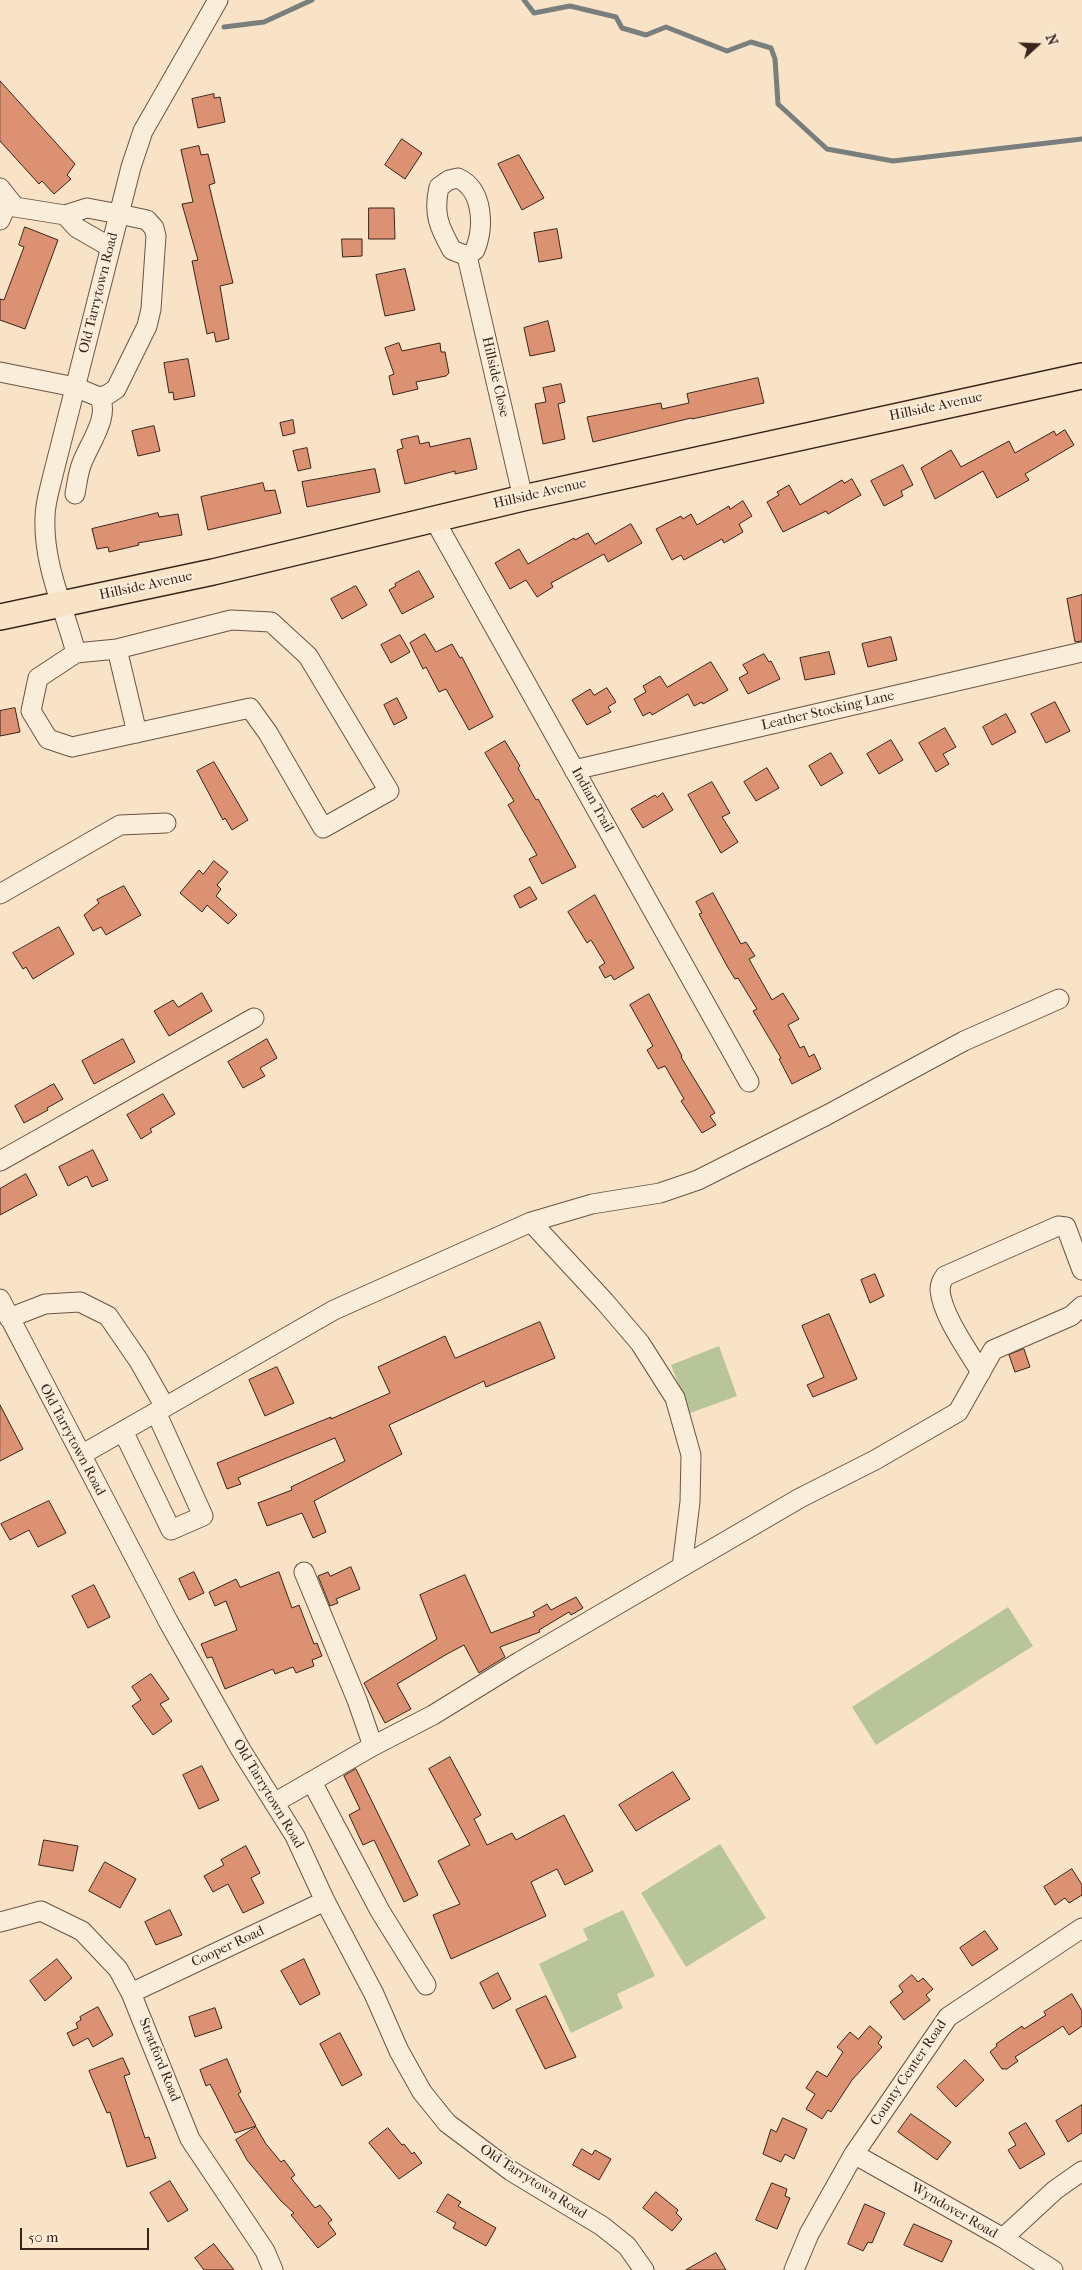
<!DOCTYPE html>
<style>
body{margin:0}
#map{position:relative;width:1082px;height:2270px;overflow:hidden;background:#f8e3c6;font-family:"IM FELL French Canon",serif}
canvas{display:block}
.north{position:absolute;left:1012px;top:20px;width:50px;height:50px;-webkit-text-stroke:4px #faedda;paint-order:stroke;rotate:70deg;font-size:14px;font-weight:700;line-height:20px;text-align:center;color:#3b2319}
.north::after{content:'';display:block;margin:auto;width:18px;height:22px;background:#3b2319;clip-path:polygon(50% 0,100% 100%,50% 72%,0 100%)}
.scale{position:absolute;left:20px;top:2228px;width:129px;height:22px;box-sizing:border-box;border:2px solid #3b2319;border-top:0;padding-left:6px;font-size:15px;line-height:18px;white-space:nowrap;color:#3b2319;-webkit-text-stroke:4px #faedda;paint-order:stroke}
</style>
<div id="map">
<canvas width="1082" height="2270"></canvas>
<div class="north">N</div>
<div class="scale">50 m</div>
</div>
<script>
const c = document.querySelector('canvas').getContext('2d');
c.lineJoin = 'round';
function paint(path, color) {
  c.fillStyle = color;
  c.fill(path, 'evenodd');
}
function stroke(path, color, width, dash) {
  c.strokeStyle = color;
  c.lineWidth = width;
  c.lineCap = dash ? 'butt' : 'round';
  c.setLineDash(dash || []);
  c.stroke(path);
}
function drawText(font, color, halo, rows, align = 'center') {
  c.font = font + ' "IM FELL French Canon",serif';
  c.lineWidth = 4.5;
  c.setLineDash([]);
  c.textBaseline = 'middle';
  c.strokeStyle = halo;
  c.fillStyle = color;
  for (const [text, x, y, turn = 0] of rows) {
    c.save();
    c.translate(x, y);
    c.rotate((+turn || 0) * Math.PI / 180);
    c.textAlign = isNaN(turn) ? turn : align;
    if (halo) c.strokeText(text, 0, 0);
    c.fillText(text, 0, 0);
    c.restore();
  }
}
const green = new Path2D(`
 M719,1346L737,1396L690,1413L671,1365Z
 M1008,1607L1033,1646L876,1745L852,1707Z
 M720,1844L766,1918L686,1967L641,1893Z
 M623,1910L655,1976L617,1994L623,2008L571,2033L539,1964L588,1940L583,1929Z`);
const stream = new Path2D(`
 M524,0L534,13L570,6L616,17L622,28L646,35L666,27L727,51L751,42L771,48L775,59L778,104L827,149L893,161L1082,139
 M224,27L264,22L312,0`);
const building = new Path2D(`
 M0,81L75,164L67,175L71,179L54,194L42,181L39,184L0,141Z
 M214,94V98L220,97L225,122L198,128L192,99Z
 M402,139L422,153L405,179L385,165Z
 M199,146L201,155L208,154L215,183L209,185L233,283L220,286L229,339L216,342L214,332L207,334L192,261L198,260L182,204L193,202L181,150Z
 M519,155L544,198L522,210L498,164Z
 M369,208H394L395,239H369Z
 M25,227L58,240L25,329L0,320V299L4,300L24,247L19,245Z
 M557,229L562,258L539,262L534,233Z
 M342,239H362V256L343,257Z
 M405,269L415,310L385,316L376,275Z
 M548,321L555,351L530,356L524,328Z
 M399,343L402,351L440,343L441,352H445L449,373L446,376L416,382L418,389L393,395L389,376L394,374L385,348Z
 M188,359L195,396L174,400L173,392L169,393L164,363Z
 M758,378L764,403L692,419L691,418L593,442L587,417L661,403L662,409L689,403L687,394Z
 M561,384L565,402L558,404L565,439L543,444L535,404L546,402L543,388Z
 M293,420L295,433L283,436L280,423Z
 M154,426L160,451L138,456L132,431Z
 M1065,430L1074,445L1025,474L1029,480L997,498L983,471L935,499L921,468L951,450L961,467L1009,441L1015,453L1054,431L1056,435Z
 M418,436L420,444L429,442L430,447L470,438L477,469L455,474V471L405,484L397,450L403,448L401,440Z
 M307,448L311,468L298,471L293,451Z
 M903,465L913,485L901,491L903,496L884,506L871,481Z
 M375,469L380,492L307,507L302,482Z
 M852,479L861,495L828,514L826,511L783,532L767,502L779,495L777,492L789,485L800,505L842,480L844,483Z
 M263,483L265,491L275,490L281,513L208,530L201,497Z
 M743,501L752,516L739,524L743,532L724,543L722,539L684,560L681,555L672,560L656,529L681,516L683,519L691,514L697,525L729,506L730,509Z
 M158,513L159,517L178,514L182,535L138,543L139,545L109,552L108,547L97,549L92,529Z
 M631,524L642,543L608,562L604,554L551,583L553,587L537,597L526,580L510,589L495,563L519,549L528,564L574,538L575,540L588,533L595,544Z
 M419,571L434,597L402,614L389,590L396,586L395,584Z
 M356,586L367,605L342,619L331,599Z
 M1082,595V641L1075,642L1067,599Z
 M425,634L436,652L452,644L460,658L462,657L493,717L469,730L446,689L439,692L426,667L423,669L410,643Z
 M400,635L410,652L391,663L381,645Z
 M891,637L897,660L868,667L862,644Z
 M829,652L835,674L805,680L800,658Z
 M764,654L769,662L771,661L780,679L748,694L739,678L748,673L743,665Z
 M711,662L728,690L703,704L702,702L694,706L688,694L652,715L650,712L643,716L634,699L646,692L643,686L660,676L667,687Z
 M607,688L616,702L608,707L611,712L587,725L572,700L590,689L594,695Z
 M397,698L407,718L394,725L384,705Z
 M1055,702L1070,731L1046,743L1031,714Z
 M15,708L20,732L0,736V711Z
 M1006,714L1016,732L992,745L983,727Z
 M945,728L956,747L943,754L949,764L936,772L919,743Z
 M891,740L903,760L879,774L867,754Z
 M505,741L520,766L518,768L536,800L538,799L576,867L542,884L529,859L537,855L508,805L514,801L485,753Z
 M831,753L843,773L821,786L809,766Z
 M214,762L248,820L232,830L225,818L223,820L197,771Z
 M767,768L779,788L756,801L744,782Z
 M712,782L730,813L722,817L738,842L721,853L688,795Z
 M663,793L673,810L643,828L631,809L655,795L657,797Z
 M214,861L228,872L217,885L221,889L216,896L237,915L228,924L207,905L202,912L180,893L199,870L203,874Z
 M124,886L141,915L106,935L101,927L93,931L84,915L99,903L97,900Z
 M530,887L537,899L520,908L514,896Z
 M713,893L741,944L746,942L755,956L749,959L772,1000L783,993L799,1019L788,1025L800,1048L804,1046L809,1057L814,1054L821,1069L792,1084L779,1059L781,1058L753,1011L757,1009L738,978L735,979L727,966L699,914L702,913L696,902Z
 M595,895L634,968L614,980L611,975L605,978L599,967L605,963L591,940L587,943L568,912Z
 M59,927L74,954L33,979L26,967L23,969L13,953Z
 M202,993L212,1011L169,1036L154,1011L173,1000L178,1007Z
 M649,994L682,1056L681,1057L715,1113L710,1116L716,1125L702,1133L681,1101L684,1099L665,1066L658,1069L647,1050L653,1046L630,1005Z
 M123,1039L135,1062L94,1084L82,1061Z
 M267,1039L277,1058L260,1068L265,1076L243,1088L228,1062Z
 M54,1084L63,1099L47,1108L48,1110L24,1123L15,1106Z
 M163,1094L175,1114L150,1129L152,1132L141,1139L127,1115Z
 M93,1150L108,1180L92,1187L87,1176L68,1186L59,1167Z
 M26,1174L37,1195L0,1215V1189Z
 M875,1274L884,1296L870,1303L861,1280Z
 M829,1314L857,1379L813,1397L807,1385L824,1377L802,1326Z
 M540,1322L555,1358L486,1387L484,1381L389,1425L402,1454L314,1501L326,1532L313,1538L302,1513L267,1526L258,1503L292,1490L291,1487L345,1461L335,1438L238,1478L241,1484L227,1489L217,1463L331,1417V1419L390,1393L378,1367L445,1336L455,1358Z
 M1024,1349L1030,1367L1015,1372L1009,1355Z
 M277,1367L294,1403L265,1416L249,1380Z
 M0,1405L23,1449L0,1461Z
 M49,1501L66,1533L38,1547L29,1530L10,1540L1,1524Z
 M351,1567L360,1589L336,1599L338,1603L330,1606L318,1576L328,1572L330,1576Z
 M194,1572L204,1593L189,1600L179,1579Z
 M279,1572L292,1608L299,1605L314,1644L317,1643L322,1656L312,1660L314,1666L296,1673L293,1667L275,1674L273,1669L225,1689L212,1657L207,1658L201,1644L237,1630L226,1601L215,1606L209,1592L236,1579L240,1587Z
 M465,1575L491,1633L535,1616L533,1612L547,1604L551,1610L576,1597L583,1608L571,1615L569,1612L539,1630L540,1632L500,1647L505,1657L479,1673L464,1645L447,1654L397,1684L411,1709L385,1723L364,1683L437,1639L420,1595Z
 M94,1585L110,1617L88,1628L72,1596Z
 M151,1674L169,1699L160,1704L172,1721L153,1735L132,1706L141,1700L132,1687Z
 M450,1757L481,1815L474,1819L487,1845L512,1833L516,1840L564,1815L593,1871L565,1885L557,1869L531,1882L546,1916L451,1959L433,1915L460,1904L438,1861L470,1845L429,1769Z
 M202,1766L219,1800L199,1809L183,1775Z
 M356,1769L418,1895L404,1902L374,1840L363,1845L349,1815L360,1809L344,1776Z
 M673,1772L690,1799L636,1831L619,1805Z
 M44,1840L78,1846L73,1871L39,1865Z
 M246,1846L260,1873L251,1878L264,1903L243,1913L228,1884L213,1892L204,1876L224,1865L221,1860Z
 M105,1862L136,1879L120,1908L89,1891Z
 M1072,1869L1082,1885V1895L1069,1903L1065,1898L1055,1905L1044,1887Z
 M170,1910L182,1935L156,1945L145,1922Z
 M985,1931L998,1949L972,1966L960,1948Z
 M57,1959L72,1978L45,2001L30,1981Z
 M304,1959L320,1994L300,2005L281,1971Z
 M498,1973L511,1999L493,2009L480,1983Z
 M912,1975L918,1982L923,1978L933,1989L926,1995L930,2000L904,2020L890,2002L903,1992L899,1986Z
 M1072,1994L1082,2011V2026L1069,2035L1063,2026L1015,2057L1018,2061L1007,2069H1002L990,2052L997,2046L996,2044L1022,2026L1024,2029L1046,2015L1044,2012Z
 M546,1996L576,2057L545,2069L516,2010Z
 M98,2007L113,2035L93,2047L88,2038L73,2046L67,2033L78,2028L76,2023L81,2020L80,2017Z
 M215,2008L222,2028L195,2037L189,2017Z
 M870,2026L882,2037L878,2043L882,2047L852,2080L831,2112L828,2110L822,2119L806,2109L815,2094L806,2088L817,2071L827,2077L843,2052L837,2047L850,2032L858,2039Z
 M340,2033L362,2075L342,2086L320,2044Z
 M123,2058L130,2074L124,2076L145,2138L149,2137L156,2158L127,2167L110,2112L107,2113L89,2071Z
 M227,2059L241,2092L238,2094L256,2126L235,2133L210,2084L206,2086L200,2070Z
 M965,2060L984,2080L956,2107L937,2087Z
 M1082,2105V2133L1068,2142L1056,2121Z
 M911,2114L951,2142L937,2160L898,2132Z
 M783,2118L807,2129L794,2159L785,2154L781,2162L763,2154L771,2129L776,2132Z
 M1026,2123L1045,2154L1020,2169L1008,2150L1016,2145L1009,2133Z
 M256,2127L266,2144L281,2162L284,2160L295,2175L291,2178L315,2208L320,2205L332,2220L328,2223L336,2234L318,2248L291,2215L294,2213L281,2201L247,2160L236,2140Z
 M388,2128L402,2145L404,2144L412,2154L414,2152L422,2163L399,2179L369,2143Z
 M582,2149L592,2155L595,2150L611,2159L599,2180L573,2165Z
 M170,2181L188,2210L168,2222L150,2193Z
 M772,2183L787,2189L785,2196L790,2198L777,2229L756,2220Z
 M656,2192L678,2210L676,2213L682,2219L672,2231L643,2208Z
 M448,2194L461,2202L458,2206L496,2228L486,2246L453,2228L456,2223L437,2212Z
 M865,2204L885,2213L872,2243L868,2242L863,2251L848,2244Z
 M914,2224L952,2241L942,2262L904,2245Z
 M214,2244L234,2270H204L195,2258Z
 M716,2253L726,2270H686Z`);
const minor = new Path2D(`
 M458,178C484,190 484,228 475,250L467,256L452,250C439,227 433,214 439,187L449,180Z
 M0,188L15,207L65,215L87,208L119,214L147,220L154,228L156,236L151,309L147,326L116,389L107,395L99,397L75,387L0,372
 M65,215L77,228L110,247
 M0,220L9,200
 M467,256L523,498
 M75,494C77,484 78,472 82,463C89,444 111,415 99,397
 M434,519L749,1082
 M231,620L271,622L308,656L389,791L323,828L268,733L250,708L72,747L48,739L31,711L38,678L76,653L117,649Z
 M117,649L137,733
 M76,653C64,607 43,565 45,517C45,503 50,488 53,475L131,167L143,131L218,0
 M574,770L1082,652
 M0,894L120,825L166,823
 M0,1161L254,1018
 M531,1222L605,1302L640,1343L675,1398L691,1455L690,1502L682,1567
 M0,1299L168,1621L241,1750L295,1836L325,1901L374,1994L399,2051L422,2092L447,2123L511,2171L602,2226L627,2246L644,2270
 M9,1318L45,1304L80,1302L108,1316L139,1361L165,1407L334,1310L531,1222L592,1204L660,1193L698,1180L827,1115L964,1041L1059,999
 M981,1372C968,1351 942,1315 940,1290C940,1284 942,1280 945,1276L1058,1226L1066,1227L1082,1270
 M123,1431L171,1530L203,1516L156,1412
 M81,1455L165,1407
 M373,1746L433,1715L519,1662L800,1498L875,1460L958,1412L993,1350L1071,1316L1082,1306
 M312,1782L380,1911L426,1985
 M274,1803L373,1746L357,1700L304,1572
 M0,1922L41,1911L82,1931L118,1969L131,1993L190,2139L265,2251L273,2270
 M131,1993L325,1901
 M854,2154L1003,2238L1053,2270
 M1003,2238L1055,2190L1082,2171
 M794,2270L809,2234L854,2154L948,2017L1082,1928`);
const major = new Path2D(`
 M0,617L213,572L523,498L1082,376`);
const streetNames = [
 ["Old Tarrytown Road",99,293,-76],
 ["Hillside Close",495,377,77],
 ["Hillside Avenue",936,407,-12],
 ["Hillside Avenue",540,494,-13],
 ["Hillside Avenue",146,586,-12],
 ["Leather Stocking Lane",828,711,-13],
 ["Indian Trail",592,800,61],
 ["Old Tarrytown Road",72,1440,62],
 ["Old Tarrytown Road",268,1794,59],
 ["Cooper Road",228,1947,-25],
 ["Stratford Road",159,2060,68],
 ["County Center Road",909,2073,-56],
 ["Old Tarrytown Road",533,2182,33],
 ["Wyndover Road",954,2211,30]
];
paint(green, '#b7c599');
stroke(stream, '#787f7c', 5);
paint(building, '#db9172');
stroke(building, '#3b2319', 1);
stroke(minor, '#6a5344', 21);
stroke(major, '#3b2319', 28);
stroke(minor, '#faedda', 19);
stroke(major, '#f8e3c6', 25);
drawText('14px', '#3b2319', '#faedda', streetNames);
</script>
